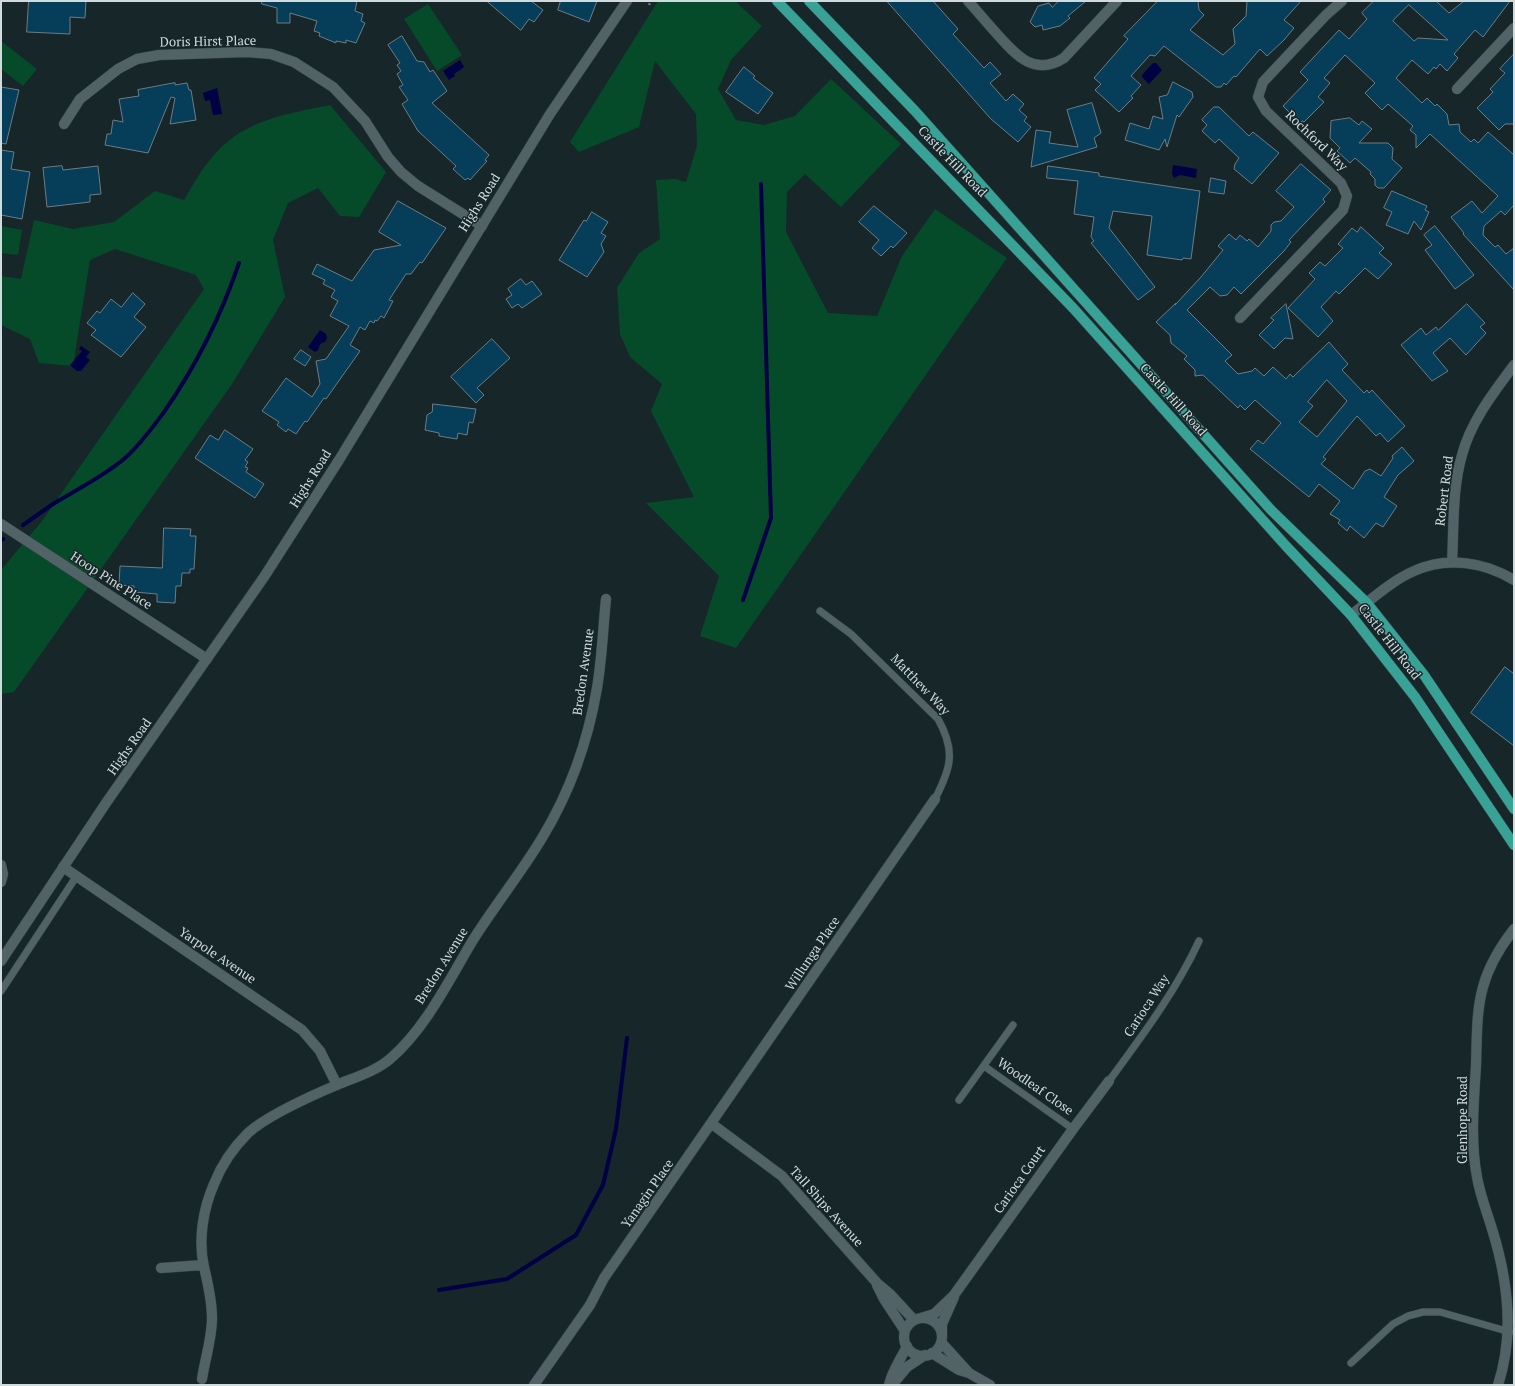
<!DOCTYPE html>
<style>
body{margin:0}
#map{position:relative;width:1515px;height:1386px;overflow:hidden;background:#162629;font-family:"PT Serif",serif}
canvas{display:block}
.frame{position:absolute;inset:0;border:2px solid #d1dbdd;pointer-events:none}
</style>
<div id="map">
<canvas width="1515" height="1386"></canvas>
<div class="frame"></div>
</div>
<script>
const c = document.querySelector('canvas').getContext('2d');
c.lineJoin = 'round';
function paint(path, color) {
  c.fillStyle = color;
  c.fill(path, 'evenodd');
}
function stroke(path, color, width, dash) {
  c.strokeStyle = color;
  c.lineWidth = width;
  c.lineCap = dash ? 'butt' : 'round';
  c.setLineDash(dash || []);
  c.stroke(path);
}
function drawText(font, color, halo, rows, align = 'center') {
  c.font = font + ' "PT Serif",serif';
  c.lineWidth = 3;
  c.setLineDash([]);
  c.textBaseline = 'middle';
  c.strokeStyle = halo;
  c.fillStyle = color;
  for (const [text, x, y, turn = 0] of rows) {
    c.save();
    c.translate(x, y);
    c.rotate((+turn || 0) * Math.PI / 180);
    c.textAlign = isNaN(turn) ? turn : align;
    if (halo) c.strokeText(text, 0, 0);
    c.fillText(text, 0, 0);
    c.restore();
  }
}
const green = new Path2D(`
 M658,1H735L762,26L731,60L718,89L736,120L764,125L795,116L831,79L901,144L841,207L805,174L787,192L786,232L828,313L877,316L902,256L935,209L1007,258L736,648L700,636L719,576L646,503L694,497L651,411L662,384L630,357L620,334L617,288L639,253L660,239L656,180L675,179L686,182L697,146L696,114L655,61L639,127L579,152L570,142Z
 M428,4L462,55L437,71L404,19Z
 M1,41L37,69L23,86L1,69Z
 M330,105L386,172L359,217L340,216L318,188L288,203L273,240L285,297L232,384L14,692L1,694V570L42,521L204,289L196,275L115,249L90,260L73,366L39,363L30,339L1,325V276L21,279L34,220L73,229L114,222L155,191L184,200C192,187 199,173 209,161C241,120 282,115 330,105Z
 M1,226L22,230L18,255L1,253Z`);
const water = new Path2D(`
 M460,60L464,67L454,74L455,76L449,80L443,71Z
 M1153,63H1156L1162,70L1149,84L1142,77V75Z
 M217,88L222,114L213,115L210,100L205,101L203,93Z
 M1173,165L1197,169L1196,178L1180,175L1174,178L1172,174Z
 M320,330L326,334L327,338L325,342L320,344L318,350L315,352L308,347Z
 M81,346L90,352L86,357L90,360L81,371H77L70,365L82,351L79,349Z`);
const stream = new Path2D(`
 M23,525C33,518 43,511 53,504C77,489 103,477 125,458C140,445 152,428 164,412C196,366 221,316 239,263
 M1,540L3,539
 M743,600L771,518L761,184
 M439,1290L507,1279L576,1235L603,1185L616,1129L627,1038`);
const building = new Path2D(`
 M29,1H86L85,18L70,17V34L27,32Z
 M262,1H357L355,11L363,14L361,21L365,23L356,43L346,40V43L336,41V43L319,36L320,33L314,31L317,21L290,13V23H277V8L262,4Z
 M487,1H531L543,10L534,22L529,19L521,30Z
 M561,1H597L589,22L558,10Z
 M887,1H933L958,29L953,34L984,68L990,62L1001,74L990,83L1006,101L1013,94L1024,104L1019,110L1027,117L1024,121L1031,127L1018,142L991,119Z
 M1059,1H1086L1068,16L1070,18L1060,26L1043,30L1042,25L1035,27L1030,22L1038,6L1049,3L1052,7Z
 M1158,1H1198L1199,10L1204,15L1190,30L1223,55L1235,44L1233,29L1246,16L1247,1H1301L1284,20L1294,28L1284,40L1267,56L1260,49L1236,77L1234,76L1226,85L1224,83L1221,87H1216L1164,46L1155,56L1150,55L1131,76L1141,85L1131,96L1133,98L1119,112L1095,90L1101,84L1094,78L1128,39L1124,36Z
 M1374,1H1436L1449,13L1464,1H1510L1483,37L1475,30L1454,54L1458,58L1447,71L1440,64L1436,69L1434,67L1428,74L1412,60L1396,78L1422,103L1427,98L1435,106L1437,104L1447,114L1449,125L1459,124L1460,132L1471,142L1474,139L1478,143L1488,132L1514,155V205L1505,215L1501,211L1484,226L1483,235L1495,247L1498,245L1506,254L1514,248V290L1463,234L1464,233L1451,217L1472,201L1482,213L1498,196L1430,134L1416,148V135L1410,130L1413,126L1388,104L1382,110L1365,93L1375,83L1345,55L1324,78L1330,83L1318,97L1324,102L1304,122L1302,121L1300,123L1283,106L1308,80L1300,72L1339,30L1349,39L1367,19L1362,13ZM1409,5L1448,40L1418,38L1414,41L1393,21Z
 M402,36L417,61L424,62L430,72L433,70L447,91L432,103L489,155L485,160L487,161L470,180L468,178L465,180L453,169L456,166L418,131L402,104L408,100L399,87L403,85L397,74L401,71L397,65L400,63L388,45Z
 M1514,54V124H1505L1499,130L1477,108L1493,92L1490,89L1505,73L1500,69Z
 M744,67L755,76L753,78L773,93L758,114L726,92Z
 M1173,82L1192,92L1193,97L1179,117L1177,115L1167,147L1165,139L1159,150L1125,140L1130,123L1149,129L1153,116L1163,119L1159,97L1167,95Z
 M175,83V85L187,83L189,90H191L196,120L170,124L175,98L171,97L148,153L105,145L107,134H111L113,120L123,122L119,99L139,96L138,90Z
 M1,87L19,90L6,144L1,143Z
 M1092,103L1101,133L1094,138L1097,147L1031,167L1036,130L1051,132L1049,143L1078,147L1067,110Z
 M1214,107H1219L1249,136L1253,132L1279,153L1252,184L1234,169L1235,164L1239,158L1219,139L1215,143L1202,131L1207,125L1202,120Z
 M1350,118L1359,125L1362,121L1372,129L1359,143H1388L1393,148L1392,159L1402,168L1384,188H1378L1375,185V179L1370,174L1371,172L1355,158L1350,163L1337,151L1340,148L1330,138L1331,121Z
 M1,150L14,152L11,169L30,172L22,219L1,215Z
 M1301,164L1331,190L1323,199L1325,202L1289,240L1291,242L1284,251L1241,294L1234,287L1227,295L1220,296L1210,287L1187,310L1232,355L1225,361L1238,374L1252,371L1255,368L1264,376L1273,367L1286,379L1290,374L1293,377L1329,342L1348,364L1342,370L1364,393L1367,390L1369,393L1372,390L1405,426L1388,442L1380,433L1376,436L1357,416L1323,457L1326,459L1321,464L1353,489L1365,471L1370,469L1381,476L1393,458L1392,456L1402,447L1414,461L1398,475L1384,497L1397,506L1383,527L1376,523L1364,538L1350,526L1347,531L1338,523L1340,520L1330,514L1340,501L1319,484L1309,497L1250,449L1258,440L1263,444L1281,423L1255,400L1245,410L1240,405L1238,408L1203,375L1195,376V370L1184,359L1187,356L1171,343L1170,335L1156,322L1176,303L1175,305L1201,277L1223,250L1218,246L1229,234L1236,240L1240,235L1247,241L1249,239L1258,247L1271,231V225L1274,222L1281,221L1294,207L1276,191ZM1327,380L1347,401L1317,437L1299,422L1313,406L1308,402Z
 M62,166L63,170L98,166L101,194L90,195V202L47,207L43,168Z
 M1048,166L1099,173V176L1200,191L1191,259L1183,258L1182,260L1147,255L1152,216L1113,211L1109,228L1155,287L1138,300L1091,243L1094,241L1091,237L1094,217L1074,214L1078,181L1047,178Z
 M1211,178L1226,181L1224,194L1209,192Z
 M1392,191L1427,206L1425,210L1429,212L1421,230L1414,221L1408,234L1386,225L1392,212L1384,208Z
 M398,201L446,228L422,263L420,262L411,274H406L389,300L393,301L384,318L381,316L377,321L375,320L374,323L370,321L365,330L360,327L350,345L360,351L326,399L324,398L307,422L305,421L296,434L288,429L286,432L277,425L279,422L262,411L286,378L312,397L320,384L316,361L326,359L349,326L330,316L338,301L331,297L335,290L323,284L325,280L312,274L317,264L352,281L374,250L401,245L379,232Z
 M874,206L907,233L893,248L891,246L881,256L872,248L879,240L859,222Z
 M592,212L608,222L601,233L606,236L601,244L604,252L587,277L559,260L584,220L586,221Z
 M1435,226L1474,275L1455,289L1425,250L1432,245L1424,235Z
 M1361,227L1384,248L1379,253L1392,264L1378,279L1365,268L1339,294L1336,291L1321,307L1333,321L1318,337L1288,308L1315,279L1309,273L1320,262L1325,266L1343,248L1338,244L1352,228L1357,232Z
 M521,279L526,285L532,281L542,294L522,308L518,304L512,308L506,299L512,295L508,289Z
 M133,293L145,304L134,317L146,327L121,357L91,335L96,330L87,323L97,311L100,313L111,299L121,307Z
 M1286,304L1293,339L1285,338L1274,349L1259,335L1274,320L1271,318Z
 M1467,304L1485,323L1480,327L1486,333L1466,355L1450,338L1433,353L1448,371L1432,381L1401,345L1421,328L1426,335L1436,327L1438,330Z
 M492,339L510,358L477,388L484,395L476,403L451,377Z
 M301,350L311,357L305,366L294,359Z
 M433,404L476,409L473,423L469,422L467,435L458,433L457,439L439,436V433L425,430L427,415L432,412Z
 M225,430L253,449L245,460L248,462L245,467L248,468L246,472L264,484L255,498L195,458L210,435L218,440Z
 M164,528L191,529L190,536H196L194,569H190V573H182L181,586H176L175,603L157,602V594L134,592V586L119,585L120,566L162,568Z
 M1505,667L1514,674V746L1471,713Z`);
const path = new Path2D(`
 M649,5L651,1`);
const service = new Path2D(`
 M820,611L851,634L938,719C956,751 951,768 935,799
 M1,991L76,877
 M984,1066L1073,1129
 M1109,1081C1142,1036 1176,991 1199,941
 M959,1100L1013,1025
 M1351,1363L1393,1324L1408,1316L1423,1312H1440L1510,1332`);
const minor = new Path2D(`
 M968,1C978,12 987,23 997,34C1016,55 1034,77 1064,58L1117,1
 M1457,89L1514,28
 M64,124L80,99L118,69L137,59L159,55L247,52L271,54L294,62L333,87L365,121L388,157L401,172L418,186L482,226
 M1240,318L1343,210L1347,196L1341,183L1266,111L1258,97L1263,82L1326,15L1342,1
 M1,524L207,659
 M1452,562C1454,527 1452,489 1462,455C1471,421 1494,392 1514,365
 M1351,615C1371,600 1391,581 1414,571C1447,556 1484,562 1514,580
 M1,865L3,874L1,882
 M63,867L302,1030L320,1051L337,1085
 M712,1124L782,1176L877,1283L890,1294L914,1320
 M161,1268L203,1265
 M877,1285L884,1299L905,1331
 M921,1318L934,1314L954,1295L1073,1129L1109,1081
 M904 1337a19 19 0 1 1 38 0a19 19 0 1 1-38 0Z
 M942,1335V1324L954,1297
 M941,1342L969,1373
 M932,1353L959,1370L969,1373L990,1385
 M202,1379C205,1359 212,1338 212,1318C212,1300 208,1284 204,1267C198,1240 203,1209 214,1184C221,1166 234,1147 248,1133C269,1114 313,1095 339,1084C356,1077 376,1071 390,1059C426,1028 449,980 473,940C495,905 521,873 542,838C570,792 588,741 597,688C602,659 603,628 606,599
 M534,1385L590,1305L604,1278L935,799
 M889,1385C892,1371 901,1359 907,1346
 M892,1385L907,1367L925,1355
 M1498,1385C1515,1333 1508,1280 1492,1229C1487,1212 1480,1195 1477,1177C1470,1140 1474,1102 1476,1065C1477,1039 1476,1012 1483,987C1489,965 1500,947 1514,929`);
const tertiary = new Path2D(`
 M1,961L106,803L264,577L339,460L550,114L627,1`);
const primary = new Path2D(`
 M777,1L1074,309L1286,546L1351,615L1415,697L1514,845
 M809,1L915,111L1271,510L1367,603L1424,675L1514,809`);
const streetNames = [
 ["Doris Hirst Place",208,42,-1],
 ["Rochford Way",1316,141,44],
 ["Castle Hill Road",952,162,46],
 ["Highs Road",480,203,-58],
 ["Castle Hill Road",1173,400,48],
 ["Highs Road",311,479,-58],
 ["Robert Road",1445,491,-83],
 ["Hoop Pine Place",111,581,33],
 ["Castle Hill Road",1389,642,52],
 ["Bredon Avenue",584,672,-82],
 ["Matthew Way",920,685,46],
 ["Highs Road",130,747,-55],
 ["Willunga Place",813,954,-56],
 ["Yarpole Avenue",217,956,34],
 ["Bredon Avenue",442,966,-58],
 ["Carioca Way",1147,1006,-57],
 ["Woodleaf Close",1035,1087,35],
 ["Glenhope Road",1463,1120,-90],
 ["Carioca Court",1020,1180,-55],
 ["Yanagin Place",648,1194,-55],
 ["Tall Ships Avenue",826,1207,48]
];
paint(green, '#064b29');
paint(water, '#000144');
stroke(stream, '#000144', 4);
paint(building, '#063e59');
stroke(building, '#6d7c85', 1);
stroke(service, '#344043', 8);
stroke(minor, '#344043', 11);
stroke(tertiary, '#344043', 11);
stroke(primary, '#344043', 11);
stroke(path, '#697779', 2.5, [2, 2]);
stroke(service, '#516366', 7);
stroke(minor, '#516366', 10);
stroke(tertiary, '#516366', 10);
stroke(primary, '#38a297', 10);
drawText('13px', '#d1dbdd', '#162629', streetNames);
</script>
